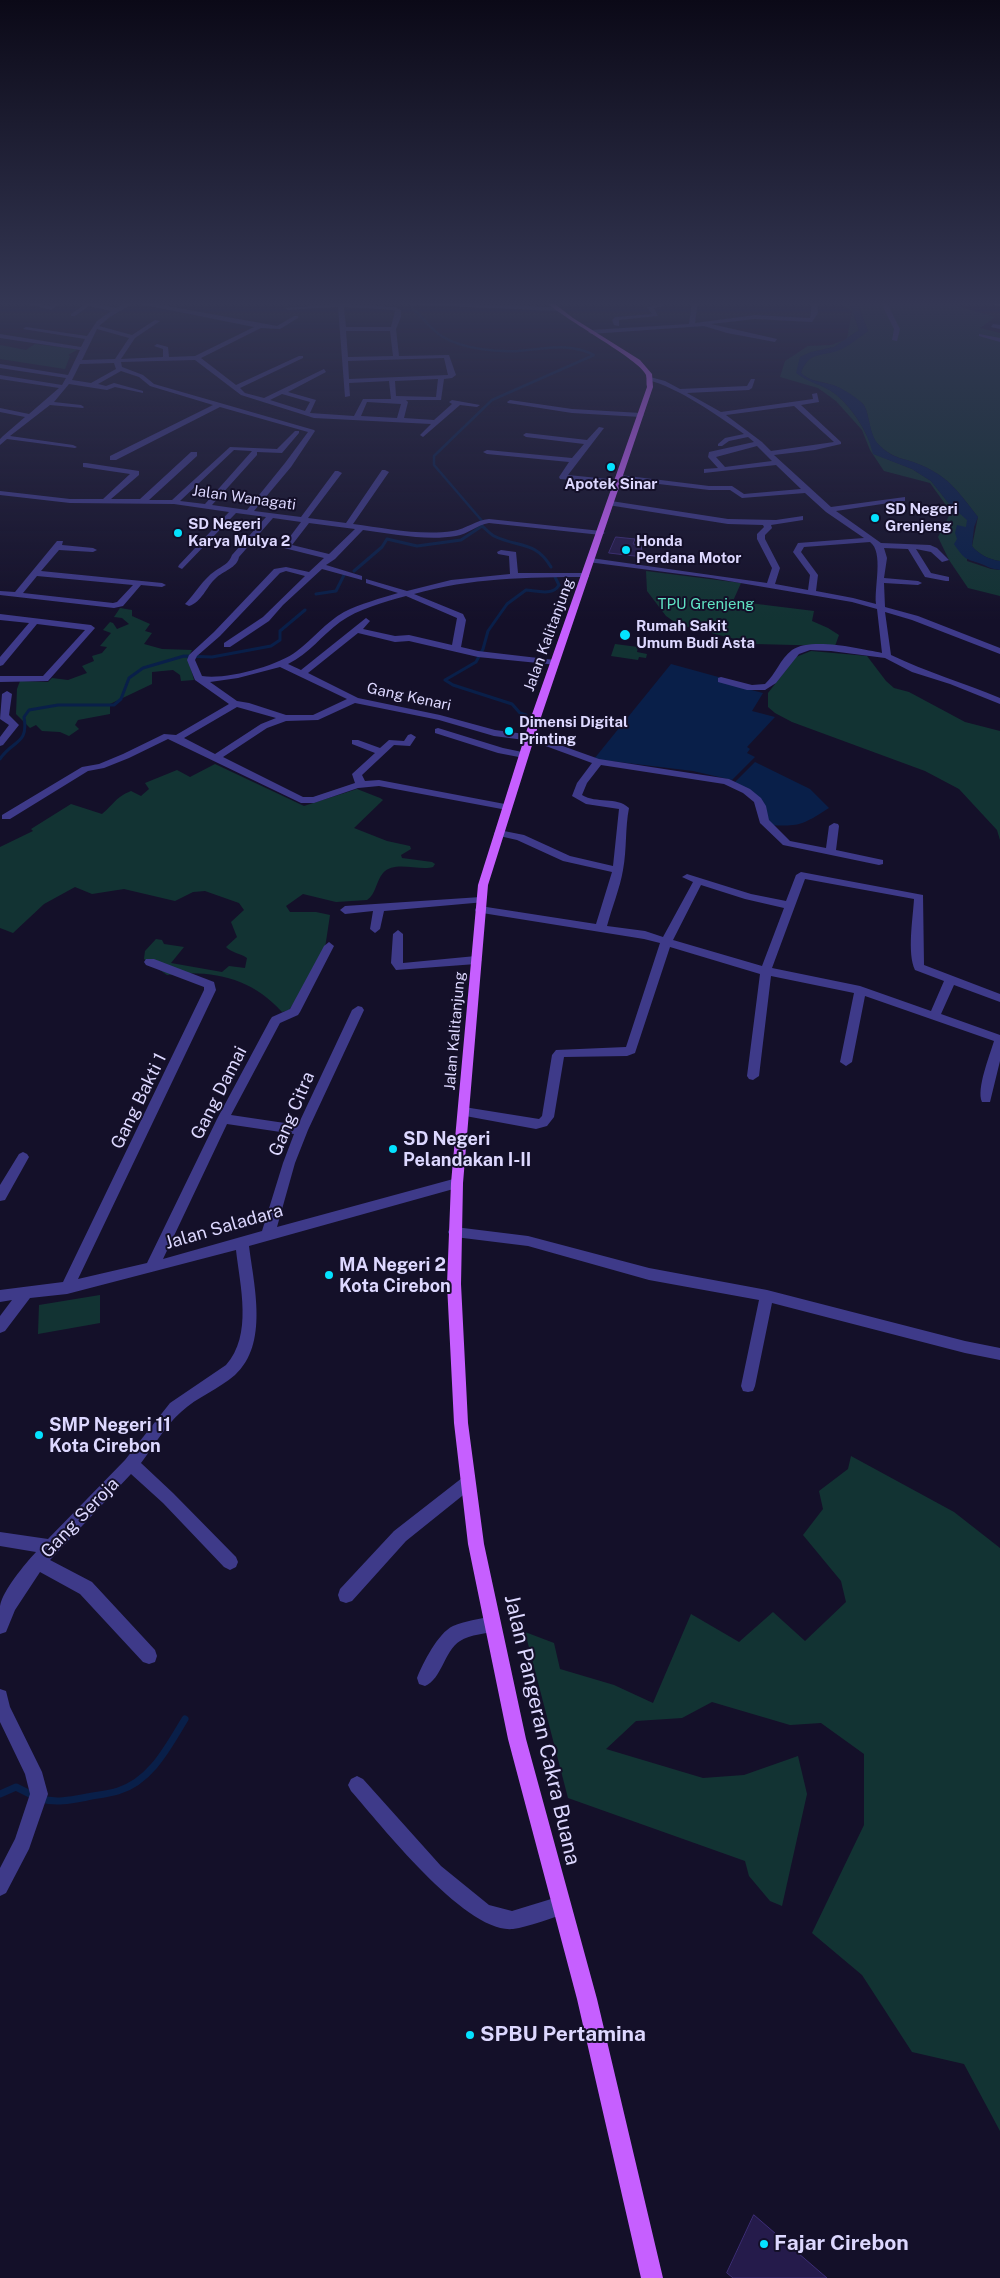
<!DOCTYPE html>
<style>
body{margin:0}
canvas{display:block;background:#141029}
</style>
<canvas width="1000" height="2278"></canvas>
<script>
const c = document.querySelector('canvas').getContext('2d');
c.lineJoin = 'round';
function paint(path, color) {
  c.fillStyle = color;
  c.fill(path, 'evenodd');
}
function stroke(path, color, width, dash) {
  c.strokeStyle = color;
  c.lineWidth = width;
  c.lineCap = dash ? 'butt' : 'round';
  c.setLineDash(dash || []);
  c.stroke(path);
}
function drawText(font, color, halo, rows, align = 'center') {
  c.font = font + ' "Public Sans",sans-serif';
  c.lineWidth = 4;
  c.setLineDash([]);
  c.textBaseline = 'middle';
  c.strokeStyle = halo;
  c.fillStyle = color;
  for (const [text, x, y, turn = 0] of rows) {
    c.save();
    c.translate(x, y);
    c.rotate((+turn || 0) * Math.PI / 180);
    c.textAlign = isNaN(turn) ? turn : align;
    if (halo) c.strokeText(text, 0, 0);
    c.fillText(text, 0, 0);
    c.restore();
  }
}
const green = new Path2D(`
 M837,301H849L859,330L834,347L811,352L800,357L797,373C808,383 822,384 834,393C852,407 867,431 874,454L912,469L931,481L950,505L968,520L967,561L991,569L1000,570V596L968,588L949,560L938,537L951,512L930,483L884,471L870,450L862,430L836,401L818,388L780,377L785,361L808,346L831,345L847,339L852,311Z
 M854,301H881L896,329V340L899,331L885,301H941L995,317L980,328L1000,333V561C990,560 978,554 972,546L978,517C960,494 950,478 923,466C904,457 895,461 878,444C868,434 870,410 862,403C852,395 841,387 829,384C816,380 812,382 801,373C809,350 823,357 840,349C850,345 859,337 868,331L858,305Z
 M35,344L75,349L77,350L68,355L70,356L65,369L0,359V345L26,350Z
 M646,571L741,583L733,601L814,611L812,621L828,628L839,635L835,646L755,644L679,625L666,616L647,591Z
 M120,608L132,610V616L150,624L145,631L152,633L144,644L162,649L192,650L188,658L194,680L181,681L180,675L173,670L152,672V684L110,704V714L78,720L75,725L79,729L69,736L60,732L42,731L36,725L30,728L16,714L17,689L20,681L48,682L52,678L68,680L87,673L82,666L94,661L92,656L102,653L107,647L100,646L111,633L103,630L110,622L113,623L117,629L129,624L122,618L114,617Z
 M615,644L638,647L637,652L647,654L646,658L639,657L638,660L611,656Z
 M811,651L867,656L886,681L894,688L909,692L965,722L1000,731V840L997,830L959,789L925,771L792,722L775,713L768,707V693L796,657Z
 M215,764L304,806L357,789L380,798L383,800L354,828L387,841L410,846L411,849L401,855L402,858L432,862L435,864L433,867C419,871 394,860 383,873C376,881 376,894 367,900L336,902L303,894L286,906L290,912H316L330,915L325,948L299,995L289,1010L282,1012C252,978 211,969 167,975L144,959L145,951L156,939L162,940L164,944L184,947L171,963L222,972L229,966L245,968L247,958C240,953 232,953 226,947L237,937L231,922L244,910L239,903L205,891L193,892L175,901L124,889L92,894L75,887L44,904L13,933L0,928V847L33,831L31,829L71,804L102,814C114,804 116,797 131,791L141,796L149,789L145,783L177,770L190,777Z
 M100,1295V1323L38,1334L39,1305Z
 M851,1456L954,1512L1000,1548V2131L964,2064L912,2052L862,1975L812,1933L864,1825V1754L821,1723L790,1725L712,1702L682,1718L636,1721L606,1749L703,1778L744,1775L798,1756L807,1794L782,1906L770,1901L749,1876L745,1861L568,1798L525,1632L554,1643L560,1669L614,1685L653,1703L691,1614L739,1642L773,1612L805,1641L846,1602L841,1581L803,1535L823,1509L819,1491L848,1469Z`);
const water = new Path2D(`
 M849,301H854L858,305L868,331C860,337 851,344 842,349C825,357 808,350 801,373C810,381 817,381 829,384C841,387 853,395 862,403C870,410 868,434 879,445C895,461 904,457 923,466C950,478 960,494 978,517L974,527L972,546C978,554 990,560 1000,561V570C993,569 990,568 984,565C966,558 966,562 954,544L957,539L955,533L957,525L966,527L967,520L950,505L931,481L912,469L873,454C868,431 852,407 834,393C822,384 808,383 796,373L800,357L811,352L834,347L859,330Z
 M671,664L722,678L720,682L763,693L752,711L775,717L747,747L750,749L747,753L755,757L732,780L693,771L594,759Z
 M755,762L810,789L829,808C804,824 800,827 770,825L765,808L734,783Z`);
const streamFar2 = new Path2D(`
 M413,301L412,308C423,317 431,330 443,337C464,349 495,352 518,351C544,349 570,342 594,355L492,400L434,456V465L483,522`);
const streamFar1 = new Path2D(`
 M481,521L482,526C486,529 490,534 494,536C518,548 535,540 551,567
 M354,571L382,547L387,539L417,546L461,540L482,526
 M316,594L336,591L344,575
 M526,715L520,713L512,704L453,685L445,680L476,662L483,649L488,631L507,604L526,590C537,591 553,596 559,585L554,575
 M0,759C12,740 29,745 24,717L29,710L58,705H114L121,699L129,678L143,668L184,656L212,657L271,646L280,640V631L305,610`);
const stream = new Path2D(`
 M0,1794L16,1787L34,1796
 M41,1799C57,1803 71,1800 87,1797C97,1795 108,1794 118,1791C151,1781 168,1747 185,1719`);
const building = new Path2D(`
 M616,537L635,539L633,544L641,545L643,557L609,553Z
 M754,2215L827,2278H733L727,2273Z`);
const minor = new Path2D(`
 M18,301H27L50,306L58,301H64L51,310Z
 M129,301H140L277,326L294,316H298V318L280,329L261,328L201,358L236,385L299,356H303V358L240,388L245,393L264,398L324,369L326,372L288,392L316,400L310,413L354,416L363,399H391L389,381L349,383L350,396L345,397L338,307L288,310L285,308L338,304V301H344V304L396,307L401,310V317L396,329L399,356L449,355L456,375L452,378L444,379L441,400H406L408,402L404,418L434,420L452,404L449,402L452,400L480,405L477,407L460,405L423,437L420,435L431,424L314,418L241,395L195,360L121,362L122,367L143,375L154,384L314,430L315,431L291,467L254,511L301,517L335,471H338L342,473L308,518L346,523L382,470H385L389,472L353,524C385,528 420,536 453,531C466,529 476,520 489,519L601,531L605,533L601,535L489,523C477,525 468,534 456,536C426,541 394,534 363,530L335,559L326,565L362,576V580L322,569L283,605L269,621L230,647H224V643L263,617L305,576L286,571L280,573L220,636L197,656L195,660L202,676C226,680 278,666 297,651C313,639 326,622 344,612C360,604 381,598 398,593L366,583V579L407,591L451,580L510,574L509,556L498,554L497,552L501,550L516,552L518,573H589V577H586C528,577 470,578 414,594L463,614L466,620L461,647L478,651L555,660L558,661V665L478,657L409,641L395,642L358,633L308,673L358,698L440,715L495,730L532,735L599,759L729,779L750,789L761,798L766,806L769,820L790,841L826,848L829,826L834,823L838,824L839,826L836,850L883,860V864L879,865L783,845L760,823L754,802L743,793L724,784L601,765L587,783L582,795C597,804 616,796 629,808C625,828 627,849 623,870C620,888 612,907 607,926L645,931L663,937L693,882L682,877L687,874L751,894L786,901L796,875L801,872L923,895L924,965L1000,994V1002L954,985L941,1014L1000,1035V1061L990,1102H982C976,1089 990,1055 994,1041L865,996L852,1062L846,1066L840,1062L854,993L771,976L759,1076L753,1080L749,1079L747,1076L760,974L670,947L635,1053L627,1056L564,1057L554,1117L547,1126L536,1129L460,1115L458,1112L464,1107L539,1119L542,1116L552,1055L556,1050L626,1047L660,943L644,939L476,912L475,910L476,908L480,906L596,924L612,872L563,861L517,840L495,835L494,833L499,830L524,835L570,856L613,866L619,809L586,804L572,796L577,783L592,763L532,741L494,736L439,720L355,703L318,720L286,721L267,728L223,757L303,797H313L355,783L352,774L375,753L352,744V740H358L380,748L389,740L404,741L408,735L411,734L416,737L410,746L394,745L362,775L365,781L379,780L510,805V809L507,810L379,786L358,788L314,803H301L168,739L129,758L104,768L88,771L10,819H2V815L82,767L99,764L123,754L164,734L176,735L229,704L195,680L187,660L189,655L214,632L274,569L286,567L309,572L324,558L284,548L283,546L301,522L273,518L239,557C237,568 223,571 216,578C206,587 202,602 189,606L185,604C195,594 203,579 215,571C222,566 229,564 232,555L266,517L236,513L182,569L178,567L179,565L229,512L174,504L70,503L0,495V491L70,499H103L130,474L83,467V463H86L139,471V475L111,499H140L191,452H197V456L149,500H172L230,447L277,449L295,431H299V433L282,453L257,452V455L212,505L247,510L285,463L308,432L220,407L116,460H110V456L213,405L150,386L139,377L121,371L98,384L106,386L114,383L143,391V393L115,387L107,390L69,384L54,402L81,405L84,407L83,408L50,405L10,436L73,445L77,447L75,448L7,439L0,445V439L3,436L25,417L0,412V408L29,414L59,388L0,379V375L62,385L66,378L0,368V364L68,375L80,350L0,338V334L81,347L85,339L23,329L26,327L87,336L97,321L111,311L89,306L75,316H71V314L88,302L116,308ZM134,303L254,327L195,356L169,357L168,347L157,344L154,346L163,349V357L121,359L135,338L160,321L155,320L132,335L99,326L110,317ZM344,307L393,310L395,311L391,327H346ZM97,329L129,338L115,359L82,360ZM346,331H390L393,356L348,357ZM444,358L448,375L349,379L348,361ZM114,363L116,369L91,383L72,380L80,364ZM438,379L436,397L396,396L395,381ZM282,394L310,402L305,411L270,400ZM367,402L401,404L397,418L361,416ZM234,450L252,451L205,504L180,501ZM309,523L355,529L329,554L292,545ZM406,596L457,618L452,645L409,635L395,636L363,629L370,621L366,618L301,670L288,664C309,654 322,635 340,622C358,609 384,602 406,596ZM280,667L347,699L313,715H286L249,703L237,701L210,682L238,678ZM237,707L276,718L261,724L215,754L184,738ZM805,879L914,899C913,918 907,953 915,970L944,981L931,1011L860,986L772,968ZM701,885L745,899L784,908L762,966L673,940Z
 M249,301H260L257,303Z
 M372,301L557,307L560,309L557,311L375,303Z
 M655,301H661L664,306L654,308L658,316L619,320V326L614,325L612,320L615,317L652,314L647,307L657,305Z
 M692,301H698L695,323L755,315L810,318L812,303L805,301H817L818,313L812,322L755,319L711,324L777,339L775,342L727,333L704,326L591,334L588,332L591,330L689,324Z
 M880,301H886L900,329L897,341L892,340L894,329Z
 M993,324L1000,325V329L991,327Z
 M979,334L1000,338V342L979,336Z
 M650,377L665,381L680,389L747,386L751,379H755L752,388L749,390L687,393L721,412L813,399L812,394L817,393L819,402L801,405L841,442V444L815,450L774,455L831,507L905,497V501H902L836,511L881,543L930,545L937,548L949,560L942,562L931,552L916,549L931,573L949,577V581H946L925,577L908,549L884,548L887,558L884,578L918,581L922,583L918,585L884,583L885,607L918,616L1000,648V654L912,620L885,612L891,655C926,672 964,683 1000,698V704L950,684L912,672L885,658L831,651L810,650L799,654L776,683L765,690H747L718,682V678L721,677L752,685L765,684C776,674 780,659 792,650C812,637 860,649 882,653L877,609L852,602L711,578L588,562V558H591L767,583L772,568L757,539V534L764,527L763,525L728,524L608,505L607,503L611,501L728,519L776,520L803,516V520L771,525L772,528L765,535V539L780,568L775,584L808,590L810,575L793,552L798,543L864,538L826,512L805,493L742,498L730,490H709L617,479L616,477L620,475L709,486H732L744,494L801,489L776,465L704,473V469L718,468L708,457L709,452L754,442L748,437L729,441L722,446H718V444L725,438L744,434C717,415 679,388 648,380L647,379ZM794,406L834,442L771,451L762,442L726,415ZM757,446L772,461L725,467L716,457ZM870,542C884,552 874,587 876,604L853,598L816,591L818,575L801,552L804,547Z
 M510,400L572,409L641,413L644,415L641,417L572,413L508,403L507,402Z
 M599,427L604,428L568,475L618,480H621V484L560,479L559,477L569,462L487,454L483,452L487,450L572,458L584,444L526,437L523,435L526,433L587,440Z
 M57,541H63L62,545L93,548L97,550L93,552L59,550L41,571L162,583L166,585L162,587L141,585L123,606L114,608L0,595V591L15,592ZM37,576L133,585L117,602L113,603L23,593Z
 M0,614L91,625L95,628L48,681L0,682V676H43L85,630L37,624L3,665L0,666V657L29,623L0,620Z
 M7,691L12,694L9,715L19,725L3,745L0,746V737L9,725L0,719L2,694Z
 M438,728L503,748L527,753L529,755L524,758L498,753L435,733V729Z
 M481,897L486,900L485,902L384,911L380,929L375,933L370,929L373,911L345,914L340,910L345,906Z
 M398,930L403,934V963L476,956L482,960L476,964L396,970L391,963L393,934Z
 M329,942L334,946L300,1012L298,1015L280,1023L231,1115L298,1125L352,1010L358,1006L362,1007L364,1010L308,1130L295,1163L277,1227L457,1178L462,1179L463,1183L462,1187L457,1188L249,1246C254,1286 269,1344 235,1375C219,1389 197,1397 181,1412C165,1426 154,1446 141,1463L173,1493L236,1557L238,1562L236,1567L230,1570L224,1567L163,1503L131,1474L50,1560L92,1582L155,1650L157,1656L155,1662L149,1664L143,1662L80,1594L40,1572L15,1610L6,1632L0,1634C0,1625 0,1614 0,1606C3,1590 25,1564 36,1552L0,1546V1532L48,1539L125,1460L170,1403L226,1365C253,1335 240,1286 236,1250L67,1294L30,1298L5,1331L0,1333V1316L12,1300L0,1302V1290L63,1282L204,990V987L146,965L144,962L146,959H154L214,982L216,990L78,1279L147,1263L217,1119L270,1020L272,1017L290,1009L324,946ZM227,1124L294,1134L283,1163L262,1231L163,1259Z
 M23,1152L27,1154L29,1157L5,1200L0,1201V1185L19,1154Z
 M455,1227L528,1236L649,1268L767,1290L965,1341L1000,1348V1360L965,1353L772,1303L755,1386L753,1391L748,1392L743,1391L741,1386L759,1300L649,1280L528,1246L455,1237L450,1236L448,1232L450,1228Z
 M467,1476L472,1478L475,1483L472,1488L406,1541L352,1601L346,1603L340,1601L338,1595L340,1589L394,1531L462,1478Z
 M492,1616L498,1618L500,1624L498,1630C487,1634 470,1634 460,1641C444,1651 442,1679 425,1686L419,1684L417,1678C423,1663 438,1633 453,1626C465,1621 479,1619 492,1616Z
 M0,1689L6,1691L10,1707L42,1772L48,1794L29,1849L6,1893L0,1896V1868L15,1839L30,1794L25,1774L0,1722Z
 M357,1776L363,1779L441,1866L489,1905L512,1911L561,1896L568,1898L570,1905L568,1912C553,1918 528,1927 513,1929C466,1934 381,1825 351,1791L348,1785L351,1779Z`);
const major = new Path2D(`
 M545,301H551L573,318L640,360L652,374L653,387L540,720L488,885L463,1183L461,1284L468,1423L484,1544L526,1739L597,1999L663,2278H641L577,1999L508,1739L468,1544L454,1423L447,1284L451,1183L478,885L530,720L647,387C646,384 647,379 646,375C641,360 563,319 545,301Z`);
const highway = new Path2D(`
 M985,301L1000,302V306L986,303Z`);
const markers = [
 [611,467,5,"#04e2ff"],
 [875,518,5,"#04e2ff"],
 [178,533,5,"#04e2ff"],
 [626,550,5,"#04e2ff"],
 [625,635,6,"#04e2ff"],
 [509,731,5,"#04e2ff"],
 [393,1149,5,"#04e2ff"],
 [329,1275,5,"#04e2ff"],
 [39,1435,5,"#04e2ff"],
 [470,2035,5,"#04e2ff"],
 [764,2244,5,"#04e2ff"]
];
const farPoinames = [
 ["Apotek Sinar",611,484,"center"],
 ["SD Negeri",885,509],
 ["Grenjeng",885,526],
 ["SD Negeri",188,524],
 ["Karya Mulya 2",188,541],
 ["Honda",636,541],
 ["Perdana Motor",636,558],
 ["Rumah Sakit",636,626],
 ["Umum Budi Asta",636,643],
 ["Dimensi Digital",519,722],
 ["Printing",519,739]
];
const farStreetnames = [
 ["Jalan Wanagati",244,498,8],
 ["Jalan Kalitanjung",549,635,-70],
 ["Gang Kenari",409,697,12],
 ["Jalan Kalitanjung",455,1031,-85]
];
const farParknames = [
 ["TPU Grenjeng",706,604]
];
const streetNames = [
 ["Gang Damai",219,1093,-63],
 ["Gang Bakti 1",139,1101,-64],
 ["Gang Citra",292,1114,-67],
 ["Jalan Saladara",224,1227,-16],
 ["Gang Seroja",80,1518,-46]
];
const poiNames = [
 ["SD Negeri",403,1139],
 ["Pelandakan I-II",403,1160],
 ["MA Negeri 2",339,1265],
 ["Kota Cirebon",339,1286],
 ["SMP Negeri 11",49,1425],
 ["Kota Cirebon",49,1446]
];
const nearStreetnames = [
 ["Jalan Pangeran Cakra Buana",542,1730,77]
];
const nearPoinames = [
 ["SPBU Pertamina",480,2035],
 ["Fajar Cirebon",774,2244]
];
paint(green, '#123333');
paint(water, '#091f49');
stroke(streamFar2, '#091f49', 2.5);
stroke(streamFar1, '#091f49', 3);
stroke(stream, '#091f49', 7);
paint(building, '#251b4b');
stroke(building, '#3d2d77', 1);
paint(minor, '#3e3a89');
paint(major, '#c65fff');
paint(highway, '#ff53a3');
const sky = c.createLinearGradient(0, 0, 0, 620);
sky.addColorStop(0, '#0b0917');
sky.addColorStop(0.49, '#343754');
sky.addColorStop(1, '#34375400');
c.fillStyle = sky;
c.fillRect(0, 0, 1000, 620);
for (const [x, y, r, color] of markers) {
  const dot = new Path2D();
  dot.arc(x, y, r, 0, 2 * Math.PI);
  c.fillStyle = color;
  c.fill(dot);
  stroke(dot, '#141029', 2);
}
drawText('bold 15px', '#ddd8ff', '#141029', farPoinames, 'left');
drawText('15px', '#ddd8ff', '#141029', farStreetnames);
drawText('15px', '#60e3c4', '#141029', farParknames);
drawText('18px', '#ddd8ff', '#141029', streetNames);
drawText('bold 18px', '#ddd8ff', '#141029', poiNames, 'left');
drawText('21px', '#ddd8ff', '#141029', nearStreetnames);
drawText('bold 21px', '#ddd8ff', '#141029', nearPoinames, 'left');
</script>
